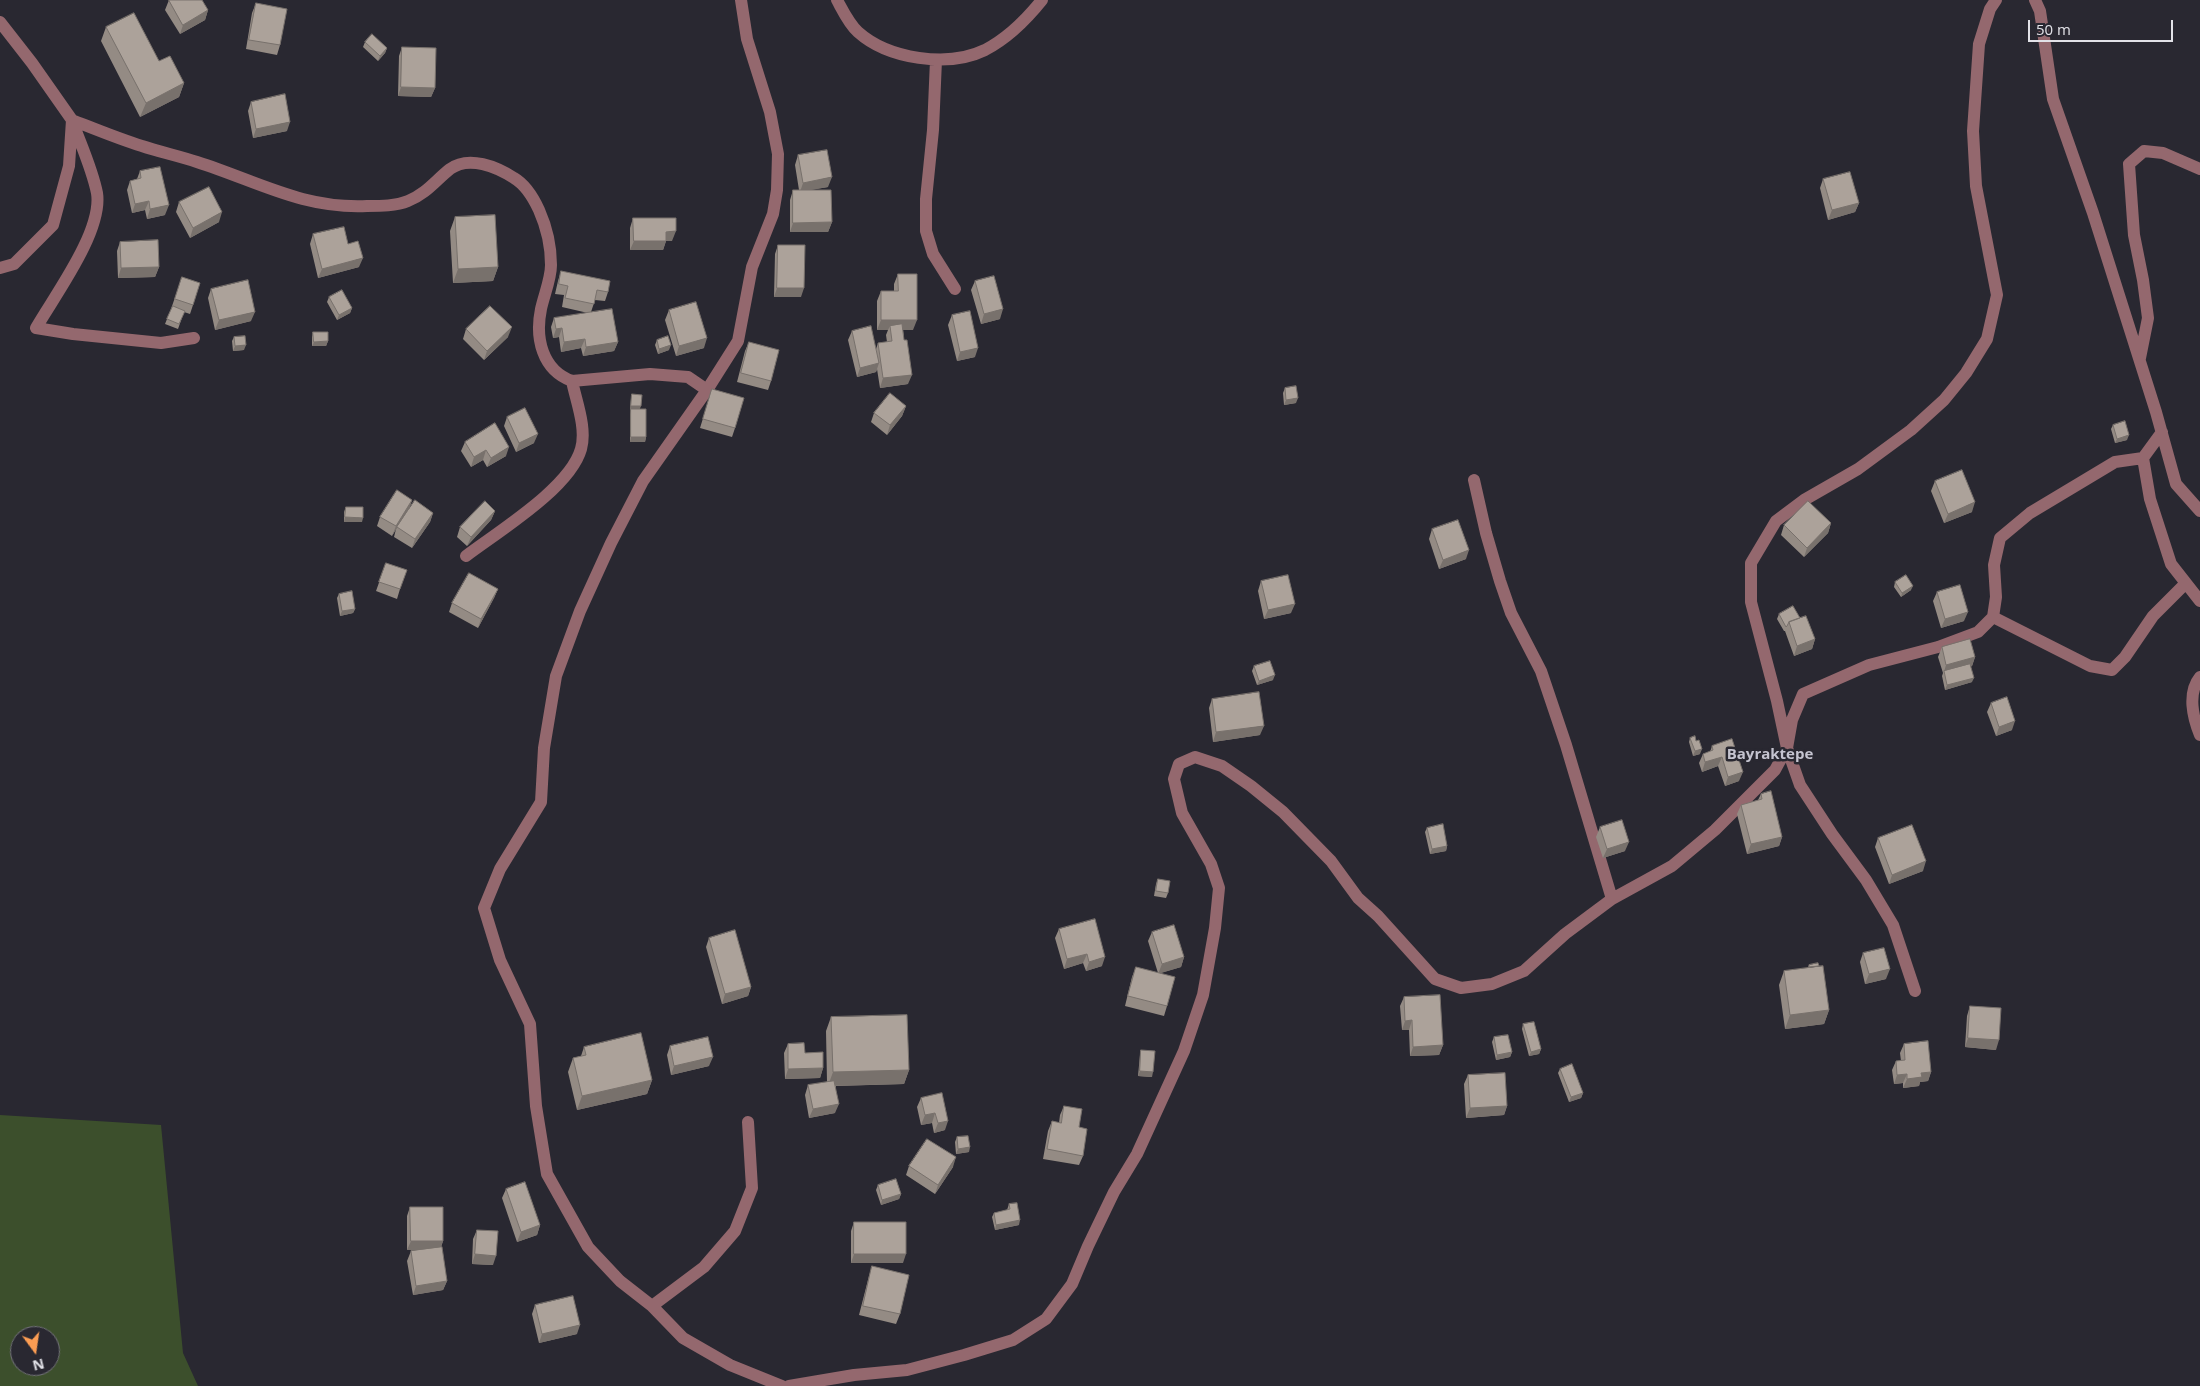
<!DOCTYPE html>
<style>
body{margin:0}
#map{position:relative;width:2200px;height:1386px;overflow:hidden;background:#292831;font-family:"Open Sans",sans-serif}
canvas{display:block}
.north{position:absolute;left:10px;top:1326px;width:50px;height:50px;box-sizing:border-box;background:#292831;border:1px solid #73727a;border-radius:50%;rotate:166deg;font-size:14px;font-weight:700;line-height:20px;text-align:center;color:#e2e2e8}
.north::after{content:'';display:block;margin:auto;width:18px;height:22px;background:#fc9d53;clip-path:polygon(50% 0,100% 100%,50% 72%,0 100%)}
.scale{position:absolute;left:2028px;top:20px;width:145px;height:22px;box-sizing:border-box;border:2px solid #e2e2e8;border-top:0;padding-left:6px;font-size:15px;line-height:18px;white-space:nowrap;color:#e2e2e8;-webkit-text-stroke:4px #292831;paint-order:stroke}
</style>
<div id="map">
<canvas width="2200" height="1386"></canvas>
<div class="north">N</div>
<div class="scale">50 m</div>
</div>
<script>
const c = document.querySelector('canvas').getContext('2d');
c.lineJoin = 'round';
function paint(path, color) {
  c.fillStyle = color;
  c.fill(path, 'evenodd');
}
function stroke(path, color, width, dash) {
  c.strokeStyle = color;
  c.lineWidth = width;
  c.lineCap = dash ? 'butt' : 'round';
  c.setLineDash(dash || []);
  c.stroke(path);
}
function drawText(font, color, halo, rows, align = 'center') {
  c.font = font + ' "Open Sans",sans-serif';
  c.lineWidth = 5;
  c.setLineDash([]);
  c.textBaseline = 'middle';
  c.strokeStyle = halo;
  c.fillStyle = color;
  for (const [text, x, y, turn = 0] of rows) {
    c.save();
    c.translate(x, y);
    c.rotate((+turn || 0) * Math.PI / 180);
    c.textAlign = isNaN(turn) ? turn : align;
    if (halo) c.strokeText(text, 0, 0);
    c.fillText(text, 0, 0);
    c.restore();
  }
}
const green = new Path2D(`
 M0,1115L161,1125L183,1353L198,1386H0ZM20,1336H50V1366H20Z`);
const minor = new Path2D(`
 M741,0L747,39L770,112L778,154L777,190L773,214L752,267L738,341L707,390L643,481L611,543L580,611L556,676L544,748L541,802L500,869L484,908L500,960L530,1024L536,1106L547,1174L588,1247L620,1281L652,1306L683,1338L730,1365L782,1386
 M837,0C843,11 849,24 858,32C888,59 948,68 985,50C1008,38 1026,20 1042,0
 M2035,0L2040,11L2053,99L2093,213L2156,412L2176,484L2200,511
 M0,22L32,63L72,120L69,166L53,225L14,264L0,268
 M936,60L933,130L926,199V231L933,254L955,289
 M72,120C95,129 119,139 142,146C160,152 179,156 197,162C257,181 302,209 367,206C381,206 396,206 408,201C426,194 436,180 450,169C469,155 497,167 514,178C526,185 533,197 539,210C547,228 551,245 551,265C551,279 544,295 541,309C535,338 542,370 572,381L650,374L688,377L707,390
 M72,120C80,143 92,168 97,193C103,231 55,295 36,328L73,334L161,343L194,338
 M2140,358L2148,318L2143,280L2134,235L2129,164L2144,151L2163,153L2200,169
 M2162,432L2143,458L2150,499L2171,564L2200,601
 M1474,480L1486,533L1500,581L1511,613L1541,671L1566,745L1612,899
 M466,556C499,531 570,488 581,449C587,428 576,401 572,381
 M1993,617L2090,666L2112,670L2125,657L2153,616L2186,583
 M2200,677C2187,693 2193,718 2200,735
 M1915,991L1893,925L1866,880L1832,834L1800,785L1787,748L1777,701L1751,602V563L1776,521L1804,500L1858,469L1911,430L1944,400L1966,373L1987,339L1997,295L1976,186L1973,131L1979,44L1990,9L1996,0
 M652,1306L704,1267L735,1231L752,1188L748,1122
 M789,1386L854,1375L907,1370L964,1355L1013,1340L1046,1319L1072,1284L1088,1246L1114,1192L1137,1154L1184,1051L1203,995L1215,928L1219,888L1211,864L1182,813L1174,779L1179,764L1195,757L1222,766L1251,786L1283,812L1331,861L1358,898L1378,916L1435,979L1461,988L1492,984L1524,971L1565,934L1612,899L1672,866L1715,830L1775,770L1787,748L1792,720L1803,694L1869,665L1938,647L1978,632L1993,617L1996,597L1994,565L2000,538L2030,513L2115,462L2143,458`);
const wall = new Path2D(`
 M169,0L208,10L205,20L180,34L165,10Z
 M256,3L280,45L277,55L246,49L252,13Z
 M106,27L159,61L184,83L179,97L140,117L101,41Z
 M365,42L387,48L385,53L378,61L363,47Z
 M402,47L435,88L431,97L398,96L399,56Z
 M251,102L287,131L253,138L248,111Z
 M798,155L828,187L809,190L832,222L828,232H790V200L793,190H799L795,165Z
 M140,171L165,215L147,219L145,210L132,213L127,190L130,181L137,179Z
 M1823,179L1859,203L1855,212L1828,220L1820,188Z
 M179,202L219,222L190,238L176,212Z
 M455,217L498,267L493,281L453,283L450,231Z
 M633,218L672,241H666L663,250H630V228Z
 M313,234L348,244L359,267L318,278L310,244Z
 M120,242L159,267L155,277L118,278L117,251Z
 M778,245L801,297H774L775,254Z
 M561,271L608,292L605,301L595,300L591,312L618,342L614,351L583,356L581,348L561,352L559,337L553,338L551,327L554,318L588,313L562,307L564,295L555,294L558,281Z
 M898,274L913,330H903L908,384L880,388L877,369L876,372L857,377L848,340L852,331L876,349L878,343L887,342L886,335L888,330H877V301L881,291H894V284Z
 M182,277L193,305L190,314L184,312L178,329L165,324L171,309Z
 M975,281L1000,319L981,324L971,290Z
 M211,289L251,321L215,330L208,298Z
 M329,297L352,308L350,313L337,320L327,302Z
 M669,310L704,348L676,356L665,320Z
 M952,315L975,357L957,361L948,325Z
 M466,329L508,337L484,360L463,339Z
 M313,332L328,341L326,346H312V337Z
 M234,337L244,350L233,351L232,341Z
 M657,340L669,350L658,354L655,345Z
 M749,342L771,381L768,390L737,382L745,351Z
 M1285,388L1296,403L1284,405L1283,393Z
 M712,389L735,428L732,437L700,428Z
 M632,394L640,409L646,437L645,442H630V414L631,410H630L631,399Z
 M906,406L902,416L887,435L871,422L874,413Z
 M507,417L534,443L516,452L504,426Z
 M2113,425L2127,440L2115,443L2111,429Z
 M465,442L506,456L487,467L483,460L471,467L461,451Z
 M1935,481L1972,512L1944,523L1931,491Z
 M412,500L409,509L433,513L430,522L412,548L394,537L396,529L392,536L377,526L380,517Z
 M346,507L362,522H344V512Z
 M495,511L491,520L467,546L457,537L460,527Z
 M1831,523L1828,533L1804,557L1781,535L1784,525Z
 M1432,529L1466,559L1439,569L1429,539Z
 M386,563L400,589L397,599L376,591Z
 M1261,581L1291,613L1264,619L1258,591Z
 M1895,582L1911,590L1901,597L1894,587Z
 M498,589L494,598L478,628L449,612L452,603Z
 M1937,592L1964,621L1941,628L1933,601Z
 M339,594L355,609L353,613L340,616L337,598Z
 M1779,614L1800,618L1815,639L1812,649L1794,656L1785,631H1784L1777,619Z
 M1942,647L1975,657L1972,666L1970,667L1972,682L1945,690L1942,676L1943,673L1938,657Z
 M1254,666L1273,680L1257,685L1252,671Z
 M1212,699L1260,735L1213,742L1209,708Z
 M1991,703L2012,730L1996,736L1987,712Z
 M1690,738L1700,754L1693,756L1689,742Z
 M1732,739L1739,781L1725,786L1718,766L1702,772L1699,763L1703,754L1710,752L1712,746Z
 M1761,794L1782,837L1779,846L1747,854L1737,814L1741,805L1758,800Z
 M1600,827L1625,851L1603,858L1596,837Z
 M1427,828L1447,846L1446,851L1430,854L1425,832Z
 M1878,838L1923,871L1889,884L1875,847Z
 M1158,879L1168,893L1166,898L1154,896L1156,884Z
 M1059,929L1102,966L1086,971L1083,963L1064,969L1055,938Z
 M1152,932L1184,957L1181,967L1160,973L1167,1006L1164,1016L1125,1006L1132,977L1136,967L1158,973L1148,941Z
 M709,938L751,987L748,996L722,1004L706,947Z
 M1863,953L1886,979L1865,984L1860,962Z
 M1809,965L1829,1010L1824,1024L1785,1029L1779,985L1784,971L1808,968Z
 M1404,997L1443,1045L1439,1055L1410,1056L1409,1030H1402L1400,1006Z
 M1970,1006L1996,1050L1965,1047L1967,1016Z
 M831,1017L909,1070L904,1084L836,1086L835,1113L809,1118L805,1095L808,1085L827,1082L826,1031Z
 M1523,1024L1541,1049L1539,1054L1529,1056L1522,1029Z
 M1494,1037L1512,1052L1510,1057L1496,1060L1492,1042Z
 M788,1044L805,1053L823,1068L820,1078L785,1079L784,1053Z
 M1904,1044L1931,1072L1928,1081L1920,1082L1919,1086L1903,1088V1083L1894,1084L1892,1070L1896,1061H1901L1900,1053Z
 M670,1046L709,1066L671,1075L667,1055Z
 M584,1047L652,1080L647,1094L577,1110L568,1072L573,1058L581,1056Z
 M1141,1050L1152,1077L1138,1076L1140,1055Z
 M1560,1069L1583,1093L1581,1098L1569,1102L1558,1073Z
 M1468,1075L1507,1106L1504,1115L1466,1118L1464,1084Z
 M942,1093L945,1130L934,1133L932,1123L921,1125L917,1107L921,1098Z
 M1064,1106L1079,1127L1083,1156L1079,1165L1043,1159L1048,1131L1052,1121L1059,1123L1060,1115Z
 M957,1137L969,1152L956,1154L955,1142Z
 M909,1166L953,1167L935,1194L906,1175Z
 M878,1185L901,1194L899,1199L881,1205L876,1190Z
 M506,1189L540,1225L537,1235L517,1242L502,1198Z
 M1009,1204L1019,1225L995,1230L992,1217L994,1213L1007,1210Z
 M410,1207L443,1241L441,1247L447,1281L443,1290L413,1295L407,1261L411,1251L418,1250H407V1216Z
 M854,1222L903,1263H851V1231Z
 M477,1230L493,1265L472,1264L473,1239Z
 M872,1266L900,1314L896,1324L859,1315L869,1276Z
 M535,1305L577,1334L539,1343L532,1314Z`);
const shadedWall = new Path2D(`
 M208,10L205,20L180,34L183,25Z
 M387,48L385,53L378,61L380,56Z
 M184,83L179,97L140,117L146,103Z
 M401,87L435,88L431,97L398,96Z
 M290,122L287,131L253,138L256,129Z
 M832,177L828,187L800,192L803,183Z
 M149,201L145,210L132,213L135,204Z
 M1859,203L1855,212L1828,220L1832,210Z
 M169,205L165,215L147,219L150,209Z
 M222,212L219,222L190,238L193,228Z
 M832,222L828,232H790L793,223Z
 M676,231L672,241H665H666L663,250H630L634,241L666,232Z
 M363,258L359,267L318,278L322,269Z
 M159,267L155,277L118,278L121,268Z
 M498,267L493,281L453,283L458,269Z
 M777,288H804L801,297H774Z
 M352,308L350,313L337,320L339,315Z
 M1003,309L1000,319L981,324L984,314Z
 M255,312L251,321L215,330L219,320Z
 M881,320H917L913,330H890V326L888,330H877Z
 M512,327L508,337L484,360L487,351Z
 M562,328L559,337L553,338L556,329Z
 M707,338L704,348L676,356L679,346Z
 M585,339L581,348L561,352L564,342Z
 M328,341L326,346H312L314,342Z
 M618,342L614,351L583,356L586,347Z
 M246,345L244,350L233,351L235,346Z
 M671,345L669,350L658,354L659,349Z
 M978,348L975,357L957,361L960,352Z
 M879,363L876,372L857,377L860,368Z
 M912,375L908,384L880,388L883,378Z
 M1298,398L1296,403L1284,405L1286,400Z
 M631,406H641L639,411L630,410Z
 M906,406L902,416L887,435L890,425Z
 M538,434L534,443L516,452L519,443Z
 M2129,435L2127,440L2115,443L2117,439Z
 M631,437H646L645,442H630Z
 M509,447L506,456L487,467L491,458Z
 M486,450L483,460L471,467L474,457Z
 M412,500L409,509L392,536L396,526Z
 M1975,502L1972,512L1944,523L1948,514Z
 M495,511L491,520L467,546L471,537Z
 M433,513L430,522L412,548L415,539Z
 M345,517L363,518L362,522H344Z
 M1831,523L1828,533L1804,557L1807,548Z
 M1469,550L1466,559L1439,569L1443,560Z
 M1913,586L1911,590L1901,597L1902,593Z
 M498,589L494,598L478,628L481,619Z
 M1295,604L1291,613L1264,619L1268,610Z
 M355,609L353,613L340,616L342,611Z
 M1968,612L1964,621L1941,628L1945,619Z
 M1815,639L1812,649L1794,656L1797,646Z
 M1975,657L1972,666L1944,674V672L1946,665Z
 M1275,675L1273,680L1257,685L1259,681Z
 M1974,678L1972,682L1945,690L1947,685Z
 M2015,721L2012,730L1996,736L1999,727Z
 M1264,726L1260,735L1213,742L1216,732Z
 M1702,749L1700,754L1693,756L1695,751Z
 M1722,757L1718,766L1702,772L1705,762Z
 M1743,772L1739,781L1725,786L1728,777Z
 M1782,837L1779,846L1747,854L1751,844Z
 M1629,842L1625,851L1603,858L1607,849Z
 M1447,846L1446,851L1430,854L1432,849Z
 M1926,861L1923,871L1889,884L1892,875Z
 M1087,954L1083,963L1064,969L1067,959Z
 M1105,957L1102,966L1086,971L1089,962Z
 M1184,957L1181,967L1158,974L1162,964Z
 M1890,969L1886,979L1865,984L1869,974Z
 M751,987L748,996L722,1004L725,994Z
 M1829,1010L1824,1024L1785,1029L1790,1015Z
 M1412,1020L1409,1030H1402L1405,1021Z
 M1968,1038L1999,1040L1996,1050L1965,1047Z
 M1443,1045L1439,1055L1410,1056L1413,1047Z
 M1541,1049L1539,1054L1529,1056L1531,1052Z
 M1512,1052L1510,1057L1496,1060L1497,1055Z
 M713,1057L709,1066L671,1075L674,1066Z
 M823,1068L820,1078L785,1079L788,1069Z
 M909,1070L904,1084L828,1086L833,1072Z
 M1140,1071L1153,1072L1152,1077L1138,1076Z
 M1931,1072L1928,1081L1920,1082L1919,1086L1903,1088L1907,1079L1921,1073Z
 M1907,1074L1903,1083L1894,1084L1897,1075Z
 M652,1080L647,1094L577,1110L582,1096Z
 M1583,1093L1581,1098L1569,1102L1571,1097Z
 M839,1104L835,1113L809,1118L813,1109Z
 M1507,1106L1504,1115L1466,1118L1470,1108Z
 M935,1113L932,1123L921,1125L925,1115Z
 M948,1121L945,1130L934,1133L938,1123Z
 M970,1147L969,1152L956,1154L958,1149Z
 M956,1157L953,1167L935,1194L938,1185Z
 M901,1194L899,1199L881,1205L882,1200Z
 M1020,1220L1019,1225L995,1230L996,1225Z
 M540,1225L537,1235L517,1242L521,1232Z
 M411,1241H443L440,1250H407Z
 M475,1254L496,1256L493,1265L472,1264Z
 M854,1254H906L903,1263H851Z
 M447,1281L443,1290L413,1295L416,1286Z
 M580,1325L577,1334L539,1343L542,1334Z`);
const building = new Path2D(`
 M169,0H202L208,10L183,25Z
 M256,3L287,9L280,45L249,40Z
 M134,13L159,61L170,56L184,83L146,103L106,27Z
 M372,34L387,48L380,56L365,42Z
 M402,47L436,48L435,88L401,87Z
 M285,94L290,122L256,129L251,102Z
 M827,150L832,177L803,183L798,155Z
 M160,167L169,205L150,209L149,201L135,204L130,181L141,178L140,171Z
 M1850,172L1859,203L1832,210L1823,179Z
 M209,187L222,212L193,228L179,202Z
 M793,190H831L832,222L793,223Z
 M495,215L498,267L458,269L455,217Z
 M633,218H676V231L666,232V241H634Z
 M344,227L348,244L358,241L363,258L322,269L313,234Z
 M158,240L159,267L121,268L120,242Z
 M778,245H805L804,288H777Z
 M561,271L610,281L608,292L597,290L594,304L565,298L568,286L559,284Z
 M898,274H917V320H881V291H898Z
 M994,276L1003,309L984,314L975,281Z
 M182,277L200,283L193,305L175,299Z
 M248,280L255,312L219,320L211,289Z
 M342,290L352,308L339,315L329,297Z
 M696,302L707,338L679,346L669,310Z
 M173,306L185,311L179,324L167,319Z
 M490,306L512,327L487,351L466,329Z
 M612,309L618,342L586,347L585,339L564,342L562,328L556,329L554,318Z
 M970,311L978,348L960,352L952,315Z
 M902,324L904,340H907L912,375L883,378L878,343L892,341L890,326Z
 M871,326L879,363L860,368L852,331Z
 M313,332H328V341L314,342Z
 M245,336L246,345L235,346L234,337Z
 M668,336L671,345L659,349L657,340Z
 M749,342L779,350L771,381L741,373Z
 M1296,386L1298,398L1286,400L1285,388Z
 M712,389L744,398L735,428L703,419Z
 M890,393L906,406L890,425L874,413Z
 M632,394L642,395L641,406H631Z
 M525,408L538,434L519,443L507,417Z
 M631,409H646V437H631Z
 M2125,421L2129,435L2117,439L2113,425Z
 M495,423L509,447L491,458L486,450L474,457L465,442Z
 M1962,470L1975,502L1948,514L1935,481Z
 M397,490L412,500L396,526L380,517Z
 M415,500L433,513L415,539L397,527Z
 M485,501L495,511L471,537L460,527Z
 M1808,501L1831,523L1807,548L1784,525Z
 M346,507H363V518L345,517Z
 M1458,520L1469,550L1443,560L1432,529Z
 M386,563L407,570L400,589L379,582Z
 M469,573L498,589L481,619L452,603Z
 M1288,575L1295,604L1268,610L1261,581Z
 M1906,575L1913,586L1902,593L1895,582Z
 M1960,585L1968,612L1945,619L1937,592Z
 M352,591L355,609L342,611L339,594Z
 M1793,606L1800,618L1789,622L1787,626L1786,627L1779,614Z
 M1806,616L1815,639L1797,646L1789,622Z
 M1970,639L1975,657L1946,665L1942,647Z
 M1270,661L1275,675L1259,681L1254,666Z
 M1970,664L1974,678L1947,685L1944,671Z
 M1259,692L1264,726L1216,732L1212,699Z
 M2007,697L2015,721L1999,727L1991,703Z
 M1695,736L1696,741L1699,740L1702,749L1695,751L1690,738Z
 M1732,739L1743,772L1728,777L1722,757L1705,762L1703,754L1713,750L1712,746Z
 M1771,791L1782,837L1751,844L1741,805L1762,799L1761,794Z
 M1622,820L1629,842L1607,849L1600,827Z
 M1443,824L1447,846L1432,849L1427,828Z
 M1912,825L1926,861L1892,875L1878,838Z
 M1158,879L1170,881L1168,893L1156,891Z
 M1095,919L1105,957L1089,962L1087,954L1067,959L1059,929Z
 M1174,925L1184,957L1162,964L1152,932Z
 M735,930L751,987L725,994L709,938Z
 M1884,948L1890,969L1869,974L1863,953Z
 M1818,963L1819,966L1809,967V965Z
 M1823,966L1829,1010L1790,1015L1784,971Z
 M1136,967L1175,977L1167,1006L1128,996Z
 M1440,995L1443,1045L1413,1047L1412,1020L1405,1021L1404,997Z
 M1970,1006L2001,1008L1999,1040L1968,1038Z
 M907,1015L909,1070L833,1072L831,1017Z
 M1534,1022L1541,1049L1531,1052L1523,1024Z
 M641,1033L652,1080L582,1096L573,1058L586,1055L584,1047Z
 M1508,1035L1512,1052L1497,1055L1494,1037Z
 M708,1037L713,1057L674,1066L670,1046Z
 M1928,1041L1931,1072L1921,1073L1922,1077L1907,1079V1074L1897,1075L1896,1061L1905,1060L1904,1044Z
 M804,1043L805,1053L823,1052V1068L788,1069V1044Z
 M1141,1050L1155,1051L1153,1072L1140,1071Z
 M1572,1064L1583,1093L1571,1097L1560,1069Z
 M1505,1073L1507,1106L1470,1108L1468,1075Z
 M834,1081L839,1104L813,1109L808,1085Z
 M942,1093L948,1121L938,1123L935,1113L925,1115L921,1098Z
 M1064,1106L1082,1109L1079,1127L1087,1129L1083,1156L1047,1149L1052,1121L1061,1123Z
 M968,1136L970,1147L958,1149L957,1137Z
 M927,1139L956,1157L938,1185L909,1166Z
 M896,1179L901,1194L882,1200L878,1185Z
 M525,1182L540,1225L521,1232L506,1189Z
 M1017,1203L1020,1220L996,1225L994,1213L1010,1209L1009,1204Z
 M410,1207H443V1241H411Z
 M854,1222H906V1254H854Z
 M477,1230L498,1231L496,1256L475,1254Z
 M442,1247L447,1281L416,1286L411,1251Z
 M872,1266L909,1275L900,1314L863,1306Z
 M573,1296L580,1325L542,1334L535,1305Z`);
const quarterNames = [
 ["Bayraktepe",1770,755]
];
paint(green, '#3c4f2c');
stroke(minor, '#94686e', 12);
paint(wall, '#948b84');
paint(shadedWall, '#78716c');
paint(building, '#aca29a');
stroke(building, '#78716c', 1);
drawText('bold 15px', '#c5c4d0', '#292831', quarterNames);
</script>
